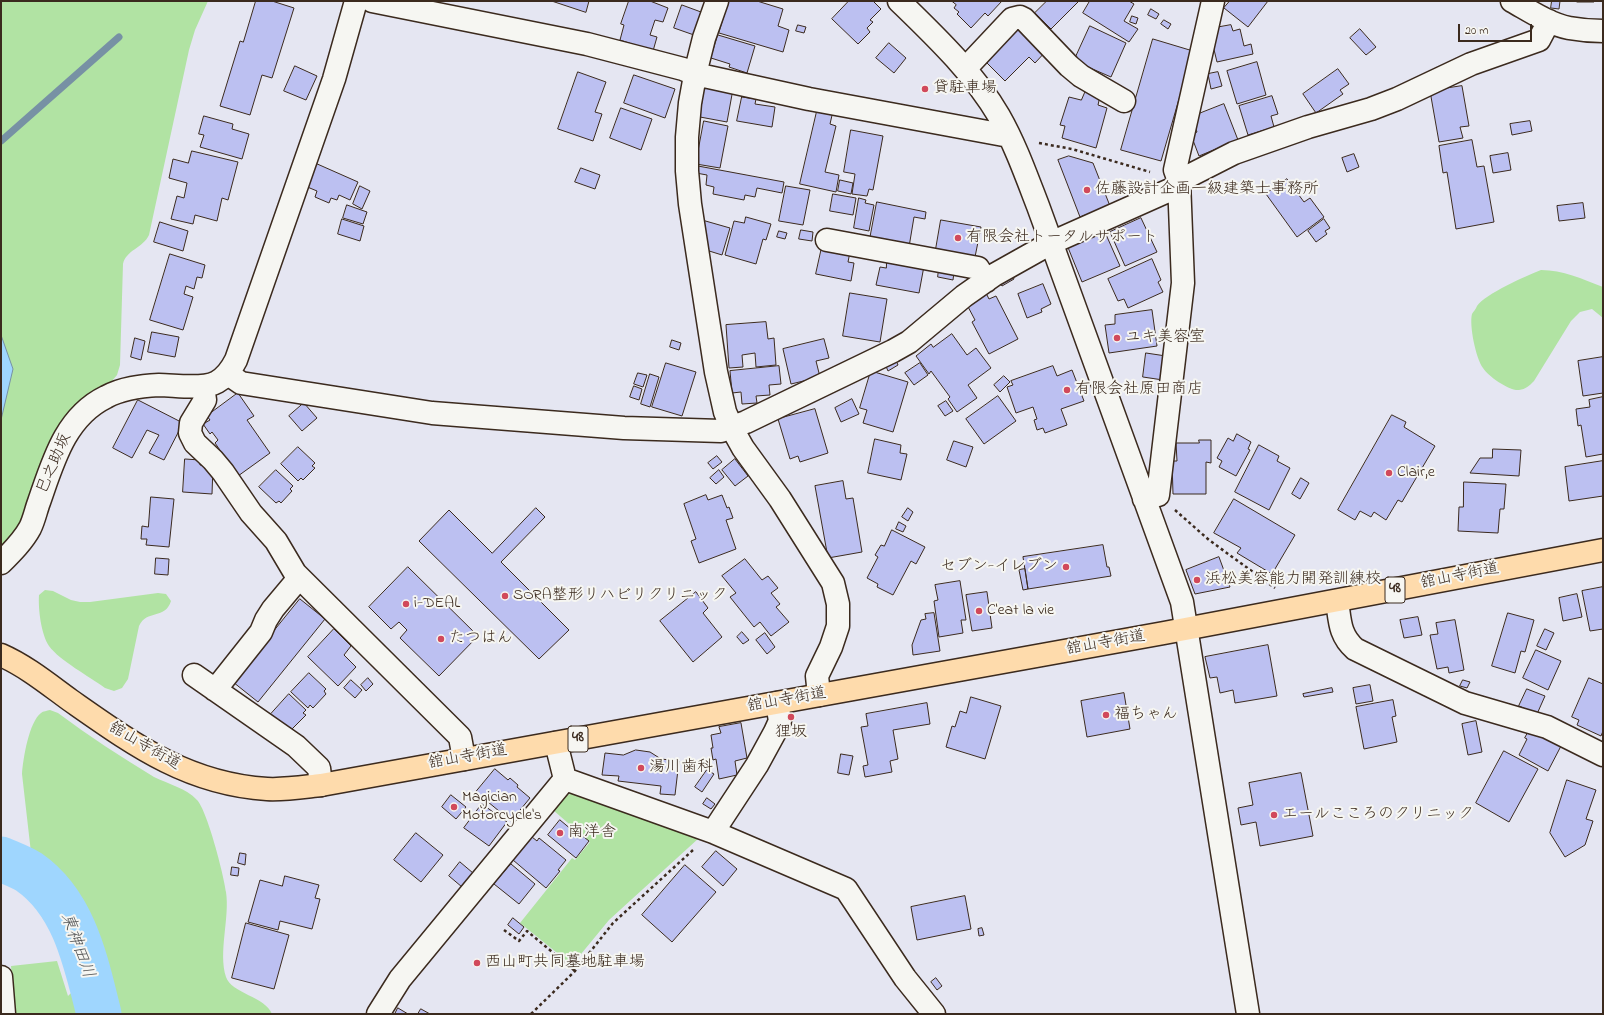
<!DOCTYPE html>
<meta charset="utf-8">
<style>
body{margin:0}
#map{position:relative;width:1604px;height:1015px;overflow:hidden;background:#e5e6f2;font-family:"Indie Flower",sans-serif}
canvas{display:block}
.frame{position:absolute;inset:0;border:2px solid #3b2a1e;pointer-events:none}
.scale{position:absolute;left:1458px;top:24px;width:74px;height:18px;box-sizing:border-box;border:2px solid #3b2a1e;border-top:0;padding-left:5px;font-size:12px;line-height:14px;white-space:nowrap;color:#3b2a1e;-webkit-text-stroke:3px #f6f6f2;paint-order:stroke}
</style>
<div id="map">
<canvas width="1604" height="1015"></canvas>
<div class="frame"></div>
<div class="scale">20 m</div>
</div>
<script>
const c = document.querySelector('canvas').getContext('2d');
c.lineJoin = 'round';
function paint(path, color) {
  c.fillStyle = color;
  c.fill(path, 'evenodd');
}
function stroke(path, color, width, dash) {
  c.strokeStyle = color;
  c.lineWidth = width;
  c.lineCap = dash ? 'butt' : 'round';
  c.setLineDash(dash || []);
  c.stroke(path);
}
function drawText(font, color, halo, rows, align = 'center') {
  c.font = font + ' "Indie Flower","Klee One",sans-serif';
  c.lineWidth = 4;
  c.setLineDash([]);
  c.textBaseline = 'middle';
  c.strokeStyle = halo;
  c.fillStyle = color;
  for (const [text, x, y, turn = 0] of rows) {
    c.save();
    c.translate(x, y);
    c.rotate((+turn || 0) * Math.PI / 180);
    c.textAlign = isNaN(turn) ? turn : align;
    if (halo) c.strokeText(text, 0, 0);
    c.fillText(text, 0, 0);
    c.restore();
  }
}
const green = new Path2D(`
 M1,1H208L195,30L189,50L149,235C143,248 126,250 123,264L120,365L117,375L111,382L77,405L22,523L1,550Z
 M1541,270C1563,270 1582,279 1603,287V318L1592,309L1580,312L1571,321L1534,381C1529,386 1526,389 1519,390C1509,391 1488,376 1483,368C1476,359 1469,325 1472,314C1473,312 1476,309 1477,306C1485,294 1526,276 1541,270Z
 M45,590L53,591L71,600L80,602H90L158,593L166,594L171,601C165,620 147,609 139,626L128,679L122,688L114,691L105,688C90,677 59,660 49,646C41,634 38,608 39,595Z
 M50,710L58,713C89,736 121,757 154,777C168,784 186,788 197,800C207,810 224,875 226,892C230,918 218,952 226,977C231,993 266,997 272,1014H15L11,966L57,961L68,996C82,983 103,967 97,946C96,940 92,936 86,933C73,929 58,931 47,923C42,919 39,911 37,905L22,774C23,759 29,722 41,713C43,711 47,711 50,710Z
 M575,793L699,838L609,920L572,965L520,923L572,858L575,860L590,842L553,810L566,795Z`);
const water = new Path2D(`
 M1,335L13,369L1,420Z`);
const stream = new Path2D(`
 M1,141L119,37`);
const river = new Path2D(`
 M1,859C10,863 21,867 29,872C75,904 86,963 99,1014`);
const building = new Path2D(`
 M256,1H272L294,8L272,78L262,75L250,115L220,106L240,41L243,42Z
 M552,1H589L586,12Z
 M629,1H650L668,8L663,22L655,20L650,35L657,37L653,51L620,40L624,25L621,24Z
 M729,1H757L783,9L778,26L789,30L783,52L719,33Z
 M849,1H873L881,9L870,20L873,22L867,28L870,32L858,44L832,19Z
 M952,1H1002L988,16L985,13L971,28L957,14L959,12L954,8L956,5Z
 M1047,1H1079L1051,29L1035,13Z
 M1090,1H1129L1134,4L1124,21L1138,29L1129,42L1083,13Z
 M1230,1H1268L1248,27L1224,8Z
 M1552,1H1560L1559,9L1551,8Z
 M1577,1H1594V2H1577Z
 M682,5L701,12L694,35L674,28Z
 M1151,9L1159,14L1156,19L1148,15Z
 M1132,16L1138,18L1136,24L1130,22Z
 M1164,20L1171,24L1168,29L1161,24Z
 M1020,22L1047,50L1035,63L1029,57L1005,81L983,59Z
 M798,25L806,27L804,33L796,31Z
 M1231,25L1233,31L1240,29L1244,46L1251,44L1253,54L1217,62L1209,29Z
 M1090,26L1126,43L1111,77L1074,61Z
 M1360,29L1376,47L1366,55L1350,38Z
 M718,35L755,46L747,73L729,67L730,64L711,58Z
 M1153,39L1193,51L1161,161L1121,150Z
 M889,43L906,58L894,73L876,58Z
 M1257,62L1266,95L1237,104L1227,71Z
 M295,66L317,76L306,100L284,91Z
 M1338,69L1349,84L1340,90L1343,94L1316,113L1303,94Z
 M578,72L606,82L595,112L602,114L593,141L558,129Z
 M1218,72L1222,86L1211,89L1208,74Z
 M634,75L675,89L665,118L624,103Z
 M705,84L733,89L727,122L700,117Z
 M1462,86L1469,126L1460,127L1463,138L1439,142L1430,91Z
 M1087,88L1100,96L1098,105L1107,108L1096,148L1062,138L1065,126L1060,125L1069,97L1081,100Z
 M1272,96L1278,114L1271,116L1274,127L1248,135L1239,106Z
 M742,97L756,99L755,104L775,107L772,127L737,121Z
 M1224,104L1238,140L1199,156L1191,135L1197,132L1191,117Z
 M818,107L833,111L830,124L836,126L825,172L839,175L836,192L800,184Z
 M621,108L652,119L641,150L610,138Z
 M204,116L233,124L232,129L249,134L242,159L200,147L204,135L199,134Z
 M704,121L728,126L720,168L696,164Z
 M1530,121L1532,131L1512,135L1510,124Z
 M851,130L883,136L873,190L869,189L867,196L852,194L855,174L844,172Z
 M1472,140L1477,167L1484,166L1494,222L1456,229L1447,172L1443,173L1439,146Z
 M192,151L238,162L228,200L222,198L217,221L195,215L193,224L171,219L177,196L184,198L187,183L169,178L173,159L188,163Z
 M1508,153L1511,170L1493,173L1490,156Z
 M1354,154L1359,167L1347,172L1342,158Z
 M1069,156L1093,163L1110,206L1080,217L1058,160Z
 M315,163L358,182L350,200L339,195L337,200L331,198L329,203L315,197L317,191L305,186Z
 M698,166L784,182L782,193L757,188L755,197L745,195L744,200L713,194L714,187L706,185L707,175L696,173Z
 M581,168L600,175L595,189L575,182Z
 M1287,179L1304,202L1310,198L1324,217L1297,237L1266,194Z
 M840,180L853,183L851,194L838,191Z
 M360,186L370,191L362,209L353,204Z
 M786,186L810,190L803,225L779,221Z
 M833,194L856,198L853,215L830,211Z
 M859,198L866,200L865,203L874,205L869,231L854,228Z
 M877,202L926,212L925,219L914,217L909,247L870,239Z
 M1583,203L1585,218L1559,221L1557,206Z
 M347,205L367,212L363,224L343,218Z
 M746,217L771,224L766,240L763,239L756,264L725,255L734,221L744,223Z
 M1141,218L1157,252L1125,266L1110,232Z
 M342,219L364,226L360,241L338,234Z
 M1324,219L1330,228L1325,231L1327,234L1316,242L1308,231Z
 M702,220L730,228L722,255L706,250Z
 M941,220L981,227L975,257L936,249Z
 M160,222L188,231L183,251L154,242Z
 M801,230L813,232L812,241L799,239Z
 M1104,230L1120,266L1082,282L1067,245Z
 M779,231L787,233L785,239L777,237Z
 M822,247L850,252L848,262L854,263L851,281L816,274Z
 M170,254L205,265L202,278L197,277L194,289L186,286L184,294L193,297L183,330L150,320Z
 M887,259L924,266L919,293L876,285L880,267L886,268Z
 M1152,259L1161,280L1158,282L1163,292L1128,308L1124,299L1118,301L1108,279Z
 M939,269L954,272L953,280L938,277Z
 M1011,272L1014,279L1002,286L998,280Z
 M1043,284L1051,304L1041,309L1042,312L1027,318L1018,294Z
 M850,293L887,299L880,342L843,336Z
 M986,293L989,299L996,296L1018,339L989,354L972,322L975,320L966,303Z
 M1152,310L1157,346L1109,353L1105,325L1115,324V315Z
 M766,322L768,339L774,338L776,365L756,367L755,353L742,355L743,367L729,368L726,325Z
 M152,332L179,337L175,357L148,352Z
 M952,334L967,355L976,348L991,368L968,385L977,398L957,412L948,399L950,397L931,371L929,374L916,356L931,344L933,347Z
 M135,338L145,341L141,360L131,357Z
 M824,339L829,358L816,361L820,377L791,384L783,349Z
 M672,340L681,343L679,350L670,347Z
 M1146,353L1166,356L1163,380L1143,377Z
 M1603,357V393L1583,396L1578,361Z
 M895,358L898,365L888,371L885,364Z
 M666,363L696,372L682,416L652,407Z
 M920,363L928,375L914,385L905,373Z
 M779,366L781,384L769,385L770,395L756,396L757,403L742,404L741,392L732,393L730,371Z
 M1053,366L1057,376L1072,370L1084,401L1061,409L1067,425L1045,433L1043,428L1037,430L1034,420L1037,419L1033,407L1016,413L1007,387L1013,385L1011,381Z
 M871,371L908,382L893,432L863,423L867,410L860,408Z
 M638,373L647,375L643,387L634,384Z
 M650,374L659,377L650,407L641,404Z
 M1004,376L1010,382L1000,392L994,385Z
 M634,386L642,389L639,400L630,397Z
 M238,393L254,416L247,420L270,453L238,476L215,443L218,440L212,432L210,434L203,424L210,420L207,416Z
 M998,396L1016,421L984,444L966,419Z
 M1603,397V454L1586,457L1581,425L1578,426L1576,409L1590,407L1589,400Z
 M852,399L859,414L841,422L835,408Z
 M138,400L183,423L164,460L149,453L159,435L147,430L132,458L113,448Z
 M946,401L953,411L945,416L938,406Z
 M304,403L317,418L302,431L289,416Z
 M815,409L828,453L800,462L798,456L790,459L778,419Z
 M1392,415L1406,422L1404,427L1435,446L1402,502L1398,500L1386,520L1374,512L1371,517L1360,511L1355,520L1338,510Z
 M1237,434L1251,442L1248,449L1250,450L1236,476L1219,467L1222,461L1217,458L1228,438L1233,441Z
 M875,439L901,445L900,453L907,454L901,480L868,473Z
 M1199,440H1211V463L1206,462V494H1173L1172,461H1177L1176,443H1199Z
 M954,441L973,447L966,467L947,460Z
 M1259,445L1279,456L1277,461L1290,468L1269,510L1235,492Z
 M298,447L315,463L312,466L315,468L303,480L301,478L298,481L281,464Z
 M1493,449L1521,450L1519,476L1470,473L1480,458H1492Z
 M717,456L722,462L713,469L708,463Z
 M185,459L200,460V465L213,466L212,494L183,492Z
 M735,459L748,476L735,486L722,470Z
 M1603,461V496L1569,501L1565,467Z
 M276,470L293,486L290,489L292,491L281,503L279,501L276,503L259,487Z
 M719,470L724,477L716,484L710,478Z
 M1301,478L1309,483L1300,499L1292,494Z
 M843,481L846,499L853,498L862,552L828,558L815,486Z
 M1464,482L1506,484L1504,509H1500L1498,533L1458,531L1459,507H1463Z
 M706,495L708,500L722,495L727,508L729,507L733,518L726,520L736,549L699,563L691,541L696,539L684,504Z
 M151,497L174,499L169,547L146,545L147,539H141L142,526L148,527Z
 M1234,499L1295,535L1272,574L1237,553L1241,548L1214,533Z
 M536,508L545,517L501,562L569,630L539,659L419,541L449,510L492,553Z
 M908,508L913,512L908,521L902,517Z
 M899,522L906,526L903,532L896,529Z
 M892,530L925,547L916,564L911,561L893,595L877,587L878,584L867,578L878,557L875,555L881,545L884,546Z
 M1103,545L1107,567H1109L1111,576L1028,589L1023,557Z
 M1219,557L1230,587L1195,594L1186,570Z
 M156,558L169,559L168,575L155,574Z
 M745,559L762,580L768,576L778,588L771,593L780,604L776,607L789,622L771,636L760,622L754,627L730,597L736,593L722,576Z
 M408,567L478,636L439,676L400,638L407,630L399,622L391,629L369,607Z
 M1025,569L1028,589L1023,590L1019,570Z
 M960,581L966,620H961L963,633L939,637L934,601L938,600L935,585Z
 M1603,587V629L1590,631L1582,591Z
 M696,592L708,608L703,613L722,637L693,662L660,621Z
 M987,592L992,628L972,631L966,595Z
 M1577,594L1582,617L1563,621L1559,598Z
 M300,599L325,619L258,702L233,682Z
 M934,613L940,651L913,655L912,645L921,620L926,619L925,614Z
 M1508,613L1534,620L1525,652L1521,651L1515,673L1492,666Z
 M1418,617L1422,635L1404,638L1400,620Z
 M1455,620L1464,670L1449,673L1448,667L1437,669L1430,635L1438,634L1436,623Z
 M334,629L351,646L344,655L356,667L338,686L308,657Z
 M1545,629L1554,633L1546,650L1537,646Z
 M742,632L749,640L743,644L737,637Z
 M765,633L775,647L767,654L756,640Z
 M1268,645L1277,696L1235,703L1233,690L1220,693L1217,677L1210,678L1205,657Z
 M1536,650L1561,661L1548,690L1523,678Z
 M309,673L326,689L324,691L326,694L313,708L310,705L308,708L291,692Z
 M368,678L373,684L366,691L361,685Z
 M1589,678L1603,684V731L1601,736L1577,725L1579,720L1572,717Z
 M351,680L362,690L355,698L344,688Z
 M1463,680L1470,682L1467,688L1460,686Z
 M1370,685L1373,701L1356,704L1353,688Z
 M1332,688L1333,692L1304,697L1303,694Z
 M1527,689L1545,696L1537,714L1519,706Z
 M1124,693L1130,729L1087,737L1081,701Z
 M289,694L306,710L303,713L306,715L292,729L290,727L288,730L271,714Z
 M971,697L1001,706L985,759L946,747L952,726L955,727L960,711L966,713Z
 M1393,700L1396,716L1392,717L1397,742L1364,749L1356,707Z
 M927,703L930,724L893,730L898,759L890,761L892,772L865,777L863,766L868,765L861,727L868,726L866,714Z
 M1476,721L1482,752L1468,755L1462,724Z
 M741,723L747,758L735,761L737,775L719,779L716,759L713,760L711,748H713L711,735L721,733L719,727Z
 M1530,729L1561,746L1548,771L1519,755L1527,739L1525,738Z
 M636,750L650,752L661,759L679,761L675,795L660,794L661,786L618,781L619,776L602,775L605,753L623,755Z
 M1504,751L1538,769L1509,822L1476,803Z
 M841,754L853,756L849,775L838,773Z
 M495,769L508,780L510,778L518,785L517,787L530,798L511,821L476,792Z
 M707,770L714,774L702,792L695,787Z
 M1301,773L1313,836L1260,846L1256,822L1241,825L1238,808L1253,805L1249,783Z
 M1567,780L1596,790L1586,819L1593,821L1585,845L1565,857L1550,833Z
 M451,795L466,807L456,819L442,807Z
 M707,798L715,804L711,809L703,804Z
 M482,804L507,822L489,846L464,828Z
 M560,820L578,835L580,834L589,841L576,858L548,835Z
 M416,833L443,855L421,882L394,860Z
 M532,837L537,841L539,838L566,860L558,870L560,871L546,888L513,860Z
 M716,851L737,869L723,886L702,867Z
 M240,853L246,854L245,865L238,863Z
 M460,862L473,873L462,887L449,876Z
 M511,864L535,884L519,904L494,884Z
 M685,865L716,892L672,942L642,915Z
 M232,867L239,868L238,876L231,875Z
 M285,876L319,885L315,898L320,899L312,929L280,921L278,930L248,922L260,880L282,886Z
 M965,896L971,929L917,940L911,907Z
 M513,918L524,927L519,934L508,925Z
 M246,923L289,935L274,989L232,978Z
 M982,928L984,935L979,936L978,929Z
 M936,978L942,986L937,990L931,982Z
 M398,1008L408,1014H395Z
 M421,1009L430,1014H418Z`);
const path = new Path2D(`
 M1039,143L1072,149L1150,172
 M1175,510L1209,540L1275,588
 M504,930L519,941L527,931L575,971
 M531,1014L575,971L613,923L693,850`);
const minor = new Path2D(`
 M372,1L587,44L683,69L695,74L809,99L1009,136
 M717,1L704,38L696,70L690,103L687,137V171L690,204L716,372L725,412L733,430L743,448L780,499L833,583L838,604V626L831,647L817,676L819,695
 M899,1C935,36 973,72 999,116C1015,144 1026,175 1038,206L1182,602L1248,1014
 M1512,1C1530,11 1549,24 1569,28C1580,30 1592,31 1603,31
 M965,69L1012,19L1020,17L1024,19L1069,66L1081,76L1124,101
 M1179,181L1175,170L1213,1
 M827,240L978,268L986,281
 M228,374L241,383L432,413L624,428L721,431L746,422L893,351L909,342L964,296L994,275L1051,243L1179,186
 M203,386L205,400L191,423L190,433L195,443L213,460L223,472L251,513L276,541L295,573L460,737L464,759
 M1144,499L1158,495L1183,283L1179,181L1234,153L1308,127L1371,109L1397,99L1471,64L1539,40L1549,21
 M1,563C12,552 23,541 30,528C34,520 36,510 39,502C53,462 65,417 106,397C122,388 141,386 159,385C175,385 203,390 217,382C226,377 231,370 236,360L334,79L356,1
 M1337,601C1340,620 1339,635 1355,649L1465,703L1547,727L1603,755
 M194,675L296,746L319,768L321,785
 M215,690L261,632L266,620L273,609L299,578
 M565,779L713,832L846,889L905,978L934,1014
 M713,832L757,765L775,732L780,721L777,703
 M1,977L4,1014
 M378,1014L400,979L565,779L556,743`);
const major = new Path2D(`
 M1,655C26,666 48,684 70,700C133,744 187,784 267,789C285,790 303,787 321,785L1164,633L1603,550`);
const markers = [
 [925,89,4,"#d1495b"],
 [1087,190,4,"#d1495b"],
 [958,238,4,"#d1495b"],
 [1117,338,4,"#d1495b"],
 [1067,390,4,"#d1495b"],
 [1389,473,4,"#d1495b"],
 [1066,567,4,"#d1495b"],
 [1197,580,4,"#d1495b"],
 [505,596,4,"#d1495b"],
 [406,604,4,"#d1495b"],
 [979,611,4,"#d1495b"],
 [441,639,4,"#d1495b"],
 [1106,715,4,"#d1495b"],
 [791,717,4,"#d1495b"],
 [641,768,4,"#d1495b"],
 [454,807,4,"#d1495b"],
 [1274,815,4,"#d1495b"],
 [560,833,4,"#d1495b"],
 [477,963,4,"#d1495b"]
];
const shields = [
 [1395,590,20],
 [578,739,20]
];
const shieldNames = [
 ["48",1395,590],
 ["48",578,739]
];
const poiNames = [
 ["貸駐車場",933,89],
 ["佐藤設計企画一級建築士事務所",1095,190],
 ["有限会社トータルサポート",966,238],
 ["ユキ美容室",1125,338],
 ["有限会社原田商店",1075,390],
 ["Clair,e",1397,473],
 ["セブン-イレブン",1058,567,"right"],
 ["浜松美容能力開発訓練校",1205,580],
 ["SORA整形リハビリクリニック",513,596],
 ["i-DEAL",414,604],
 ["C'eat la vie",987,611],
 ["たつはん",449,639],
 ["福ちゃん",1114,715],
 ["狸坂",791,733,"center"],
 ["湯川歯科",649,768],
 ["Magician",462,798],
 ["Motorcycle's",462,816],
 ["エールこころのクリニック",1282,815],
 ["南洋舎",568,833],
 ["西山町共同墓地駐車場",485,963]
];
const streetNames = [
 ["巳之助坂",55,464,-67],
 ["舘山寺街道",1460,577,-11],
 ["舘山寺街道",1106,644,-10],
 ["舘山寺街道",787,701,-10],
 ["舘山寺街道",144,747,30],
 ["舘山寺街道",468,758,-10]
];
const waterNames = [
 ["東神田川",76,946,70]
];
paint(green, '#b1e3a3');
paint(water, '#9fd6fe');
stroke(water, '#7791a4', 1);
stroke(stream, '#7791a4', 7);
stroke(river, '#9fd6fe', 45);
paint(building, '#bcc0f1');
stroke(building, '#3b2a1e', 1);
stroke(minor, '#3b2a1e', 25);
stroke(major, '#3b2a1e', 25);
stroke(path, '#3b2a1e', 2.5, [3, 3]);
stroke(minor, '#f6f6f2', 22);
stroke(major, '#fedbac', 22);
for (const [x, y, r, color] of markers) {
  const dot = new Path2D();
  dot.arc(x, y, r, 0, 2 * Math.PI);
  c.fillStyle = color;
  c.fill(dot);
  stroke(dot, '#f6f6f2', 1.5);
}
for (const [x, y, w] of shields) {
  const box = new Path2D();
  box.roundRect(x - w / 2, y - 13, w, 26, 3);
  c.fillStyle = '#f6f6f2';
  c.fill(box);
  stroke(box, '#3b2a1e', 1);
}
drawText('bold 15px', '#3b2a1e', null, shieldNames);
drawText('16px', '#3b2a1e', '#f6f6f2', poiNames, 'left');
drawText('16px', '#3b2a1e', '#f6f6f2', streetNames);
drawText('italic 17px', '#545556', '#f6f6f2', waterNames);
</script>
